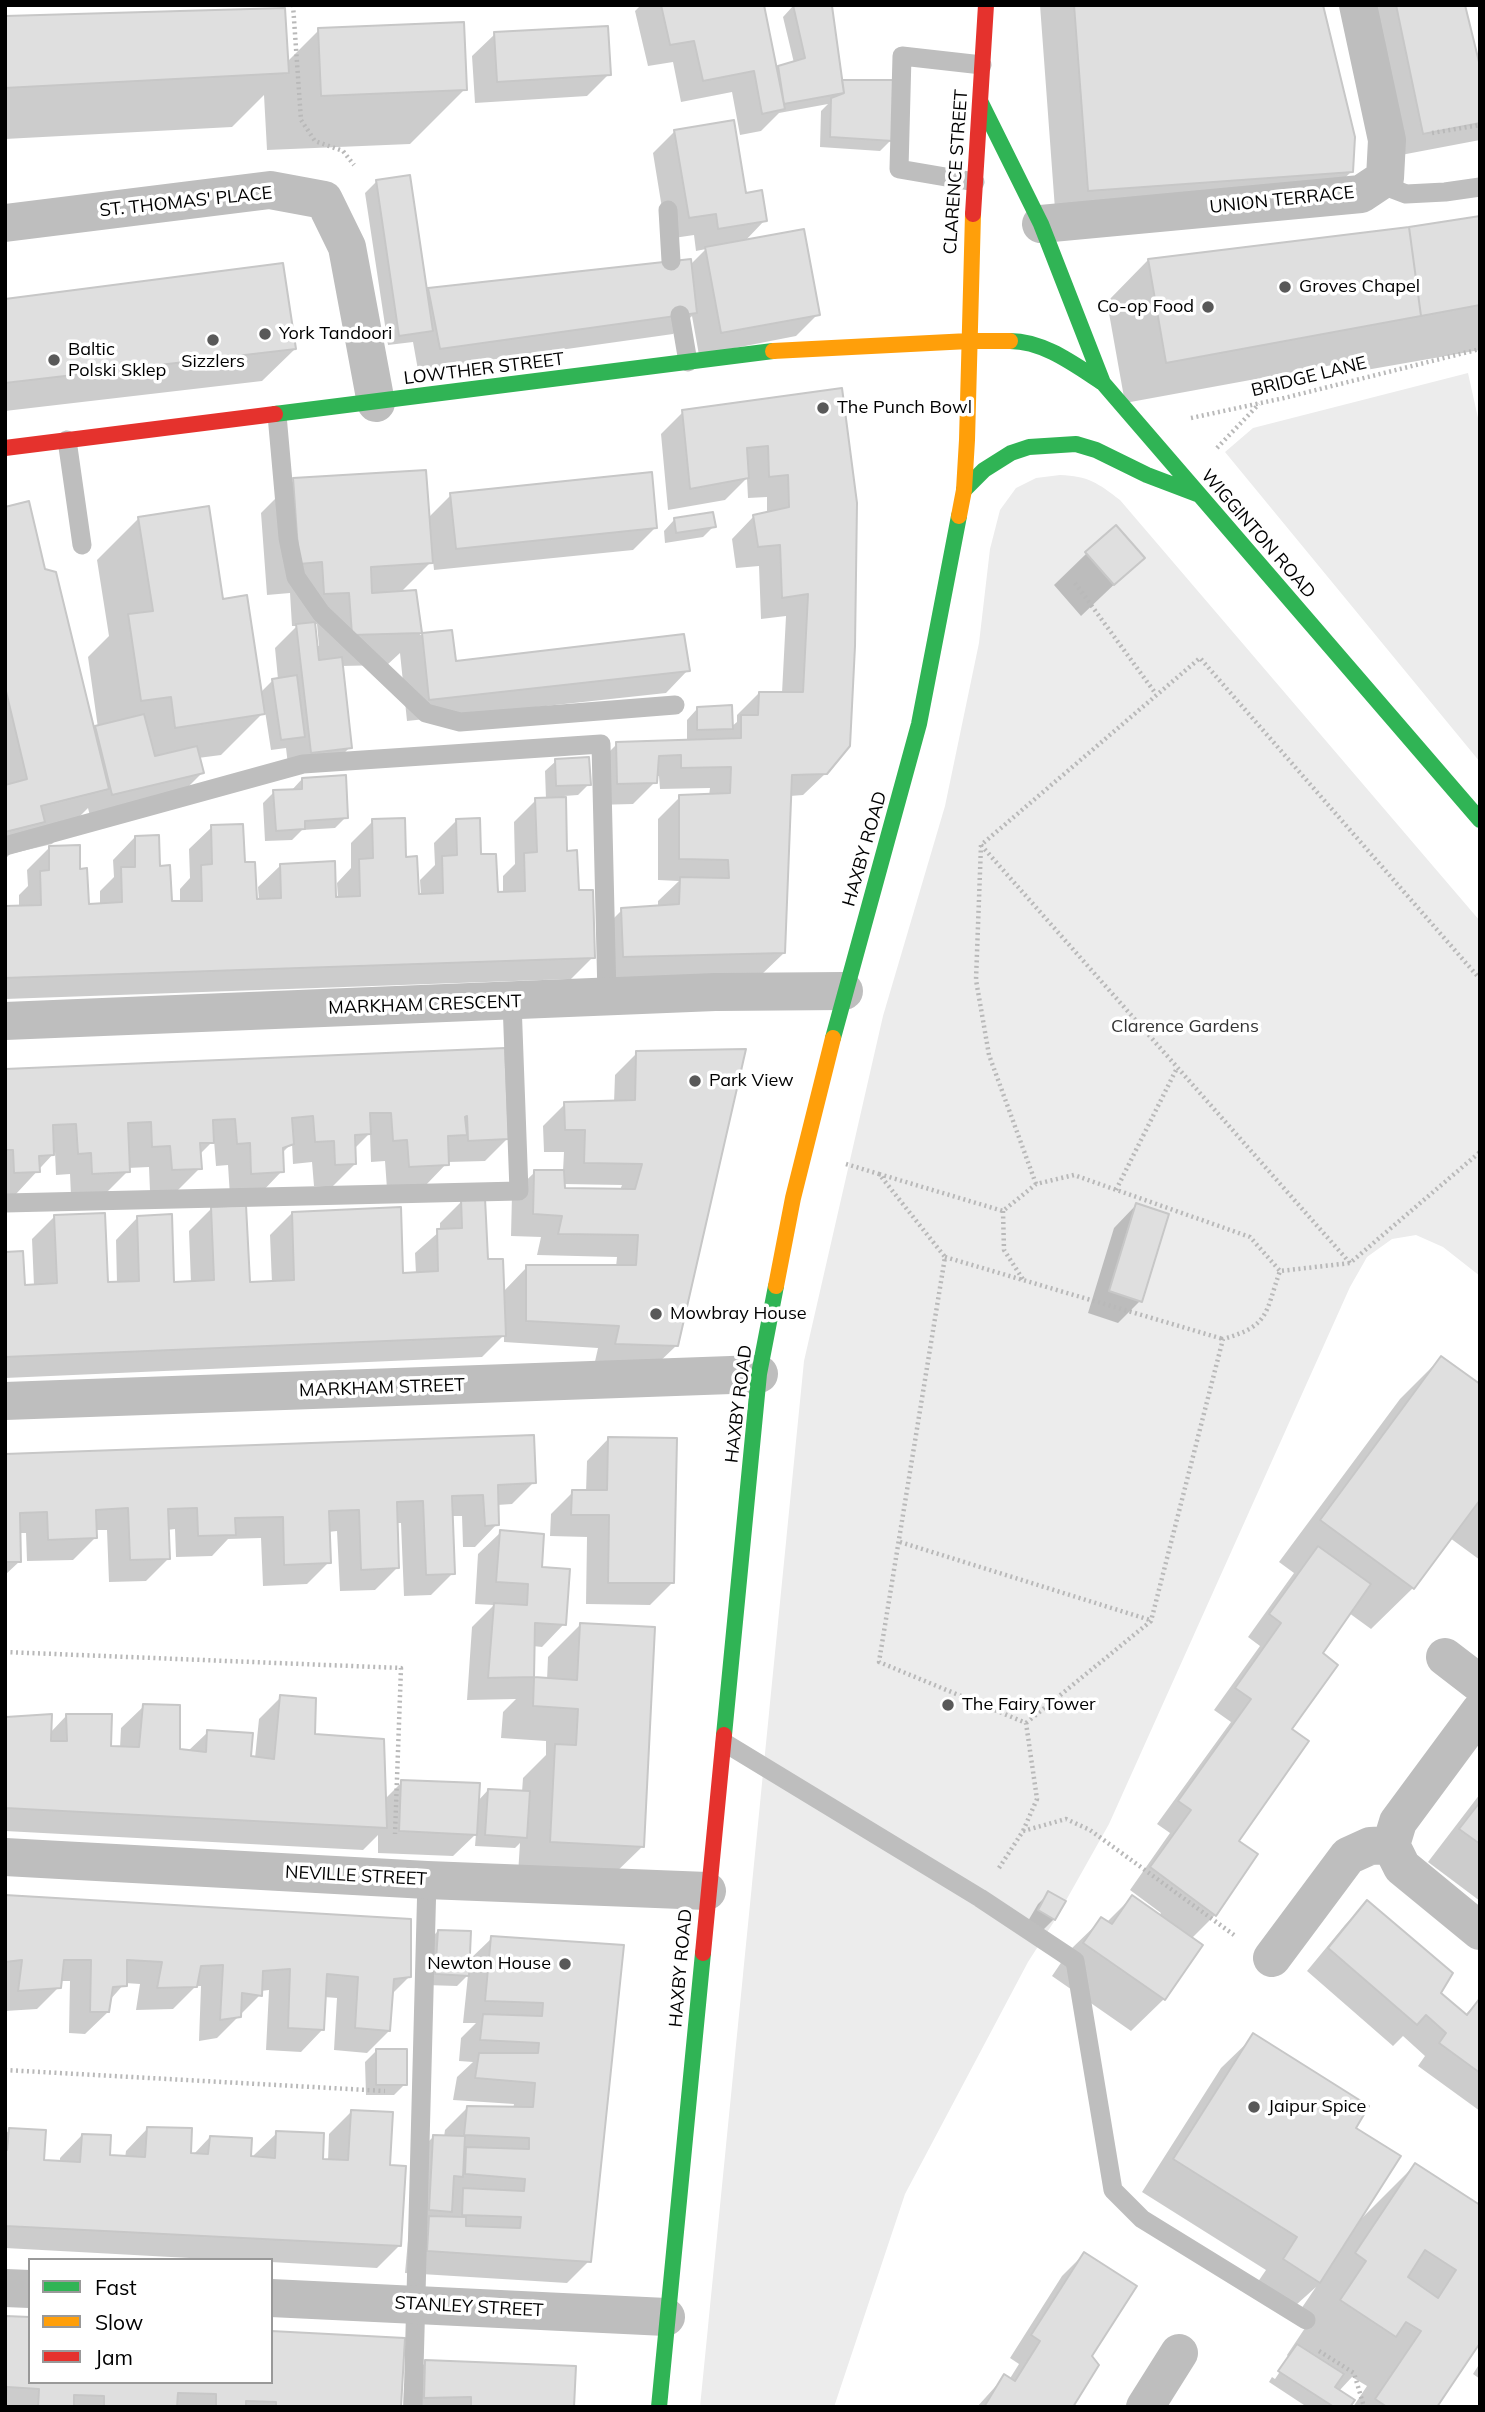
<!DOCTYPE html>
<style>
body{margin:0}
#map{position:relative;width:1485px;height:2412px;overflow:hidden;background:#fff;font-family:Mulish,sans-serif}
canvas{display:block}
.frame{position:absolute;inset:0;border:7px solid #000;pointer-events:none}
.legend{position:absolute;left:28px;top:2258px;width:245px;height:126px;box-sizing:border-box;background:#fff;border:2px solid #999;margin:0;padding:9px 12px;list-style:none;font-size:21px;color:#000}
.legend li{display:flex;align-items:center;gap:14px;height:35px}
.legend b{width:35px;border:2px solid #999}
</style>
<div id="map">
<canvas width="1485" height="2412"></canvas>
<div class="frame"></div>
<ul class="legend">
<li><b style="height:9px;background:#30b455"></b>Fast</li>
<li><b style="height:9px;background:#ff9f0a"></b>Slow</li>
<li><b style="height:9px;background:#e5322d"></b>Jam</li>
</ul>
</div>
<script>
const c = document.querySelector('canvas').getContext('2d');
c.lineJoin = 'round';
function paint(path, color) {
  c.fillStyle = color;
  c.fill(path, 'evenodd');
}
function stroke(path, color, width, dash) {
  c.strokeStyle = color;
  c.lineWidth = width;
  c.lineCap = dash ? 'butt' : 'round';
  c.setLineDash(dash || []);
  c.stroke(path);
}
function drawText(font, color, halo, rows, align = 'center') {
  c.font = font + ' Mulish,sans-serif';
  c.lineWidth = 7;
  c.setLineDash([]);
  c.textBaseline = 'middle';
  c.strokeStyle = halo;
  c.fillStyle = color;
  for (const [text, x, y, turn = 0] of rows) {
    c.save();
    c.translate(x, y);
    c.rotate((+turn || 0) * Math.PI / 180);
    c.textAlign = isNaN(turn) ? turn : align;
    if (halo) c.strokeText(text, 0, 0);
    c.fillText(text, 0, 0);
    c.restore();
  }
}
const green = new Path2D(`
 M1468,373L1480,427V762L1225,452L1253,428Z
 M1060,475C1088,476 1098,483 1120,500L1480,921V1276L1443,1247L1416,1235L1392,1239L1367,1257L1350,1287L1109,1824L1055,1920L1028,1962L905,2194L834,2407H700L804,1361L883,1016L945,806L979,643L990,549L1000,510L1016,488L1036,478Z`);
const shadow = new Path2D(`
 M641,5H762L776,70L794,63L783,17L793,6L841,82L891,140L880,151L820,147L821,111L828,104L779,113L761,131L740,135L732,92L681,102L673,62L648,66L635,11Z
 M1040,5H1321L1352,171L1319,203L1056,223Z
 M1370,5H1463L1480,68V140L1401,155Z
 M5,17L286,63L319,30L465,89L410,144L267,150L264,95L232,127L5,139Z
 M495,34L609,74L587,96L475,103L472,56Z
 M675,131L744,195L765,220L744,242L818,314L796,336L699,355L692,316L673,334L418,370L413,342L388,345L365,193L376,182L425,293L429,290L690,265L706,249L696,251L694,235L667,239L653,153Z
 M1480,218V350L1366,370L1365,359L1125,403L1107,302L1148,260L1409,229Z
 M5,301L295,349L262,381L5,411Z
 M840,390L826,773L803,795L790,796L784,953L761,975L601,978L600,932L622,910L658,907V901L679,881L658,880V819L680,797L709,796L710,788L660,789L659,776H656L655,782L633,804L595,805V766L617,744L687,742V720L697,709L731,727L737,722V715L759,693H782L786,616L761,619L759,566L736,568L732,539L754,516L767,513V497L748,498L747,478L725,500L668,510L661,434L683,412Z
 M294,480L428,518L451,495L655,528L633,550L434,570L433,560L400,593L414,592L420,635L450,632L454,663L688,670L666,693L407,721L400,653L387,665L341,666L350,747L328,770L289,774L286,748L271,750L265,711L221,755L198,758L202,773L180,795L90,816L88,808L52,844L10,854L5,859V509L43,571L93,731L98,728L88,657L109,636L97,560L139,518L221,601L260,693L273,680L278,679L275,648L297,626H292L290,593L267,595L261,513ZM317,624L319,646H316L313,625Z
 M674,520L714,526L703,537L665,543L664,531Z
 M1087,553L1142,558L1081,616L1054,585Z
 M556,761L589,784L578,795L564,796L565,852L593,957L571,979L5,999V907H19V895L28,886L27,870L49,848L79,871L87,906L100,905V891L114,877L113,860L135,837L158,868L170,903H180V889L190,878L189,849L212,827L243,864L255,901H259L258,887L281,865L334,899H338L337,883L351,868V843L373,821L404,859L417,896H421L420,880L435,865L434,843L456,821L480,856L496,894H503V876L515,864L514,822L536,800L546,799L545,771Z
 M302,779L346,817L335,828L302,830L292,840L265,841L263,803L274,792L291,791Z
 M504,1050L507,1139L485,1161L448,1162L425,1186L387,1189L385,1161L371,1162L370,1133L354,1149L355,1164L333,1186H314L312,1162L293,1164L292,1143L281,1154L282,1171L260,1194L230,1196L228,1165L216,1166L214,1140L199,1155L200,1168L178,1190L150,1191L149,1167L128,1168V1171L106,1193L71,1196L70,1174L56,1175L55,1152L16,1194H5V1071Z
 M637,1053L677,1345L654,1367L594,1366L598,1348L504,1342V1335L482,1357L5,1378V1254L23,1287L34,1286L32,1239L54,1217L106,1284L117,1283L116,1240L138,1217L173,1284L191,1283L189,1231L211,1209L248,1284L272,1283L270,1235L292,1213L402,1275L416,1274L415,1253L440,1231V1223L462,1201L486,1261L503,1292L527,1267H616L617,1257L537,1255L541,1237L511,1236L512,1194L535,1172L563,1171L564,1152H544L543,1126L565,1104L614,1103L615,1075ZM563,1184L622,1185L620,1190H563Z
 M1136,1205L1140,1301L1118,1323L1088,1313L1114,1228Z
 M1441,1358L1480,1387V1560L1450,1538L1413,1588L1371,1629L1349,1613L1320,1654L1290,1729L1236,1841L1256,1855L1215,1915L1191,1939L1164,1999L1131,2031L1052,1976L1069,1951L1102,1919L1107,1922L1132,1897L1159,1916L1161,1913L1130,1890L1170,1833L1157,1824L1231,1722L1214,1710L1260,1646L1248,1637L1294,1573L1279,1562L1400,1399Z
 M609,1438L672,1583L650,1605L586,1604L587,1537L550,1536L551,1514L573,1492H586L587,1461Z
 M5,1456L534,1482L512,1504L497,1505V1524L475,1547H463L462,1516H451L453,1573L431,1595L404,1596L401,1523H396L397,1568L375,1590L340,1591L337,1531L328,1532L329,1562L307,1584L263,1586L261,1538L228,1539L212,1556L176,1557L175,1529L167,1530L169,1558L146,1581L109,1582L107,1530H95V1538L73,1560L27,1561L26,1533H19L20,1561L5,1575Z
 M501,1532L540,1569L564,1624L542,1647L533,1646V1680H547L548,1657L580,1625L643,1846L610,1878L518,1874L520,1843L515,1848L475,1846L476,1834L453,1856L378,1853V1835L363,1850L5,1831L7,1718L50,1733L67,1715L109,1747L120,1748L121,1728L144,1706L178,1751L187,1752L208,1732L249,1758H255L259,1719L281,1697L313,1735L385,1799L402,1782L477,1802L488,1790L522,1792L523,1778L546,1755V1741L501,1738L503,1712L516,1699L467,1700L472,1627L494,1605L475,1604L478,1554Z
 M1480,1794V1901L1428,1862Z
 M1049,1893L1054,1919L1043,1930L1028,1921L1038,1904Z
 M5,1896L410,1976L392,1994L389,2031L367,2053L334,2050L337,1998L324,1997L323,2029L301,2052L266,2050L269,1990L261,1991L260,1995L217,2038L199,2041L201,1986H196L173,2009L136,2010L140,1984L125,1983L109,2001L108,2012L85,2034L69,2033L70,1981H60L59,1987L37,2009L5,2011Z
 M1367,1903L1439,1994L1465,2015L1480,1999V2111L1418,2066L1425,2056L1403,2036L1393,2046L1307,1971L1345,1925Z
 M438,1931L468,1961L492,1938L622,1947L589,2261L567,2283L405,2273L408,2240L427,2221L422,2148L433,2137H444L445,2130L467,2108L513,2109L514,2104L453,2100L457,2077L473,2062L459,2061L461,2038L476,2023H463L468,1975L457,1986L425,1985L427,1942Z
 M1254,2036L1353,2128L1359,2221L1415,2165L1480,2207L1435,2407H1353L1367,2386L1352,2377L1339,2391L1348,2407H1307L1269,2382L1272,2377L1275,2379L1289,2358L1287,2355L1313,2316L1301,2309L1316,2287L1286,2314L1251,2292L1266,2270L1142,2192L1221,2068Z
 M376,2051L405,2084L394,2095H366L365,2062Z
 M351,2112L388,2167L400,2245L377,2268L271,2262V2260H226L5,2248V2134L10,2130L42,2162L60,2163V2158L82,2135L108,2157L125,2158L126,2151L148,2128L189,2155H193L210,2137L254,2158V2155L277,2133L321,2161H328L329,2134Z
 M1084,2254L1090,2356L1071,2407H977L1004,2377L1009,2380L1019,2364L1010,2358L1062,2276Z
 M5,2318L30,2382H271L399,2407H5Z
 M426,2362L572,2407H403L404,2384Z
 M1480,2363V2379L1473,2374Z`);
const building = new Path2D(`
 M661,5H764L785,109L762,114L754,71L703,81L694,41L670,45Z
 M793,5L832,6L844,93L784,104L778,66L805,58Z
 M1074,5H1323L1355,137L1353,172L1088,191Z
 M1396,5H1465L1480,66V123L1423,134Z
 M285,8L289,73L5,88V16Z
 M464,22L467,90L321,96L318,28Z
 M608,26L611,75L497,82L494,32Z
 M842,80H896L893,141L830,137L831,98L844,93Z
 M734,120L746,193L762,190L767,221L718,229L716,214L689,218L674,130Z
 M410,175L433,331L399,336L376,180Z
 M1480,216V305L1421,316L1409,227Z
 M1409,227L1421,316L1166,363L1148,259Z
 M804,229L820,315L721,333L705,247Z
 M691,259L697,313L440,349L428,288Z
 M283,263L296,349L5,383V299Z
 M842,388L857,503L855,646L850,746L827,774L792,775L785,953L623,957L621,908L679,904L680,877L729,878L728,860L679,859V795L730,793L731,767L681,768V755L659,756L657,783L617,784L616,742L741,738V715H758L759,692H803L808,594L782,598L780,545L758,547L753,515L789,507L788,475L769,477L768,446L747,448L749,478L690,489L682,410Z
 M426,470L433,563L371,567L372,593L416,590L422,633L352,635L349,593L324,594L322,562L299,564L293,478Z
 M652,472L657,528L456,549L450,493Z
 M29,501L45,569L56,572L109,789L41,806L45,822L5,832V785L27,779L5,687V507Z
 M209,506L223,599L247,595L265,714L175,728L171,697L141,701L128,614L153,611L138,517Z
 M713,512L716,527L676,533L674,518Z
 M1116,525L1145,558L1114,585L1085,552Z
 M315,622L319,660L342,657L352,748L311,753L296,624Z
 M452,630L456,661L684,634L690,671L429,700L422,633Z
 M297,675L305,737L281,740L272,679Z
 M732,705L733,729L697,730V707Z
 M144,714L155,756L197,746L204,773L112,795L95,726Z
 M589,757L591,785L556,786L555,759Z
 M346,775L348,818L305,821V829L276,831L273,790L302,789V778Z
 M566,797L567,851L577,850L579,890H593L595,958L5,978V906L41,905L40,871L49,870V846L80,845V869L87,868L89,904L122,902L121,867H135V836L159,835L160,866L170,865L172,901H202L201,865L212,864L211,825L243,824L245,862H255L257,899L281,898L280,864L335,861L336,897L360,896L359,859L373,858L372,819L405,818L406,857L417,856L419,894L443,893L442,856L457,855L456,819L480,818L481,854H496L498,892L525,891L524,853L537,852L535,798Z
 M505,1048L509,1139L468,1141L467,1116L465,1117L467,1135L448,1136L449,1165L409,1167L407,1140L393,1141L391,1113H370L371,1134L355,1135L356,1164L335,1165L334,1141L315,1142L313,1116L292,1118L294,1144L283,1148L284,1172L251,1174L250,1143L237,1144L235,1119L213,1120L214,1143H200L202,1169L172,1170L170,1146L152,1147L151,1122L128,1123L130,1172L92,1174L91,1153L78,1154L76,1124L53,1125L54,1155L39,1156L40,1172L14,1173L13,1150H5V1069Z
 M746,1049L678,1346L615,1344L619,1326L526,1321V1265H636L638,1235L558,1234L562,1216L533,1214L534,1170H564L565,1188L635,1189L642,1164L584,1163L585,1130H565L564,1102L635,1100L636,1051Z
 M485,1198L488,1259H503L506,1336L5,1357V1252L23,1251L25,1285L57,1283L54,1215L105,1213L108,1282L139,1281L137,1216L172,1214L174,1282L214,1280L211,1207L246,1205L250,1282L294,1280L292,1212L401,1207L403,1273L438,1271L437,1229L462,1228L461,1199Z
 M1136,1203L1169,1214L1142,1302L1109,1291Z
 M1441,1356L1480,1384V1500L1414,1589L1320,1520Z
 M534,1435L536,1483L498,1485L499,1525L485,1526L483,1495L452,1496L455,1574L426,1575L423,1501L397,1502L399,1568L361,1570L359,1510L329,1511L331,1563L284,1565L283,1517L235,1518L236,1535L198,1536L197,1508L168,1509L170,1559L130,1560L128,1508L96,1510L97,1538L48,1540L47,1512L20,1513L21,1562H5V1454Z
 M608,1437L677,1438L674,1583H608L609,1515H571L572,1490H607Z
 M500,1530L544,1534L542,1567L570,1569L566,1625L535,1623L534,1677L488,1678L494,1603L527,1605L528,1584L496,1582Z
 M1318,1546L1371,1584L1323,1653L1338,1665L1292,1729L1309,1741L1239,1841L1258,1854L1216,1916L1150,1867L1191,1810L1178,1801L1251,1699L1235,1688L1281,1623L1269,1614Z
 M580,1623L655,1627L644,1847L550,1842L555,1744L576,1745L578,1709L533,1706L534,1677L577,1680Z
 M280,1695L316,1698L315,1734L384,1739L387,1828L5,1808L6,1717L52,1714L51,1741H67L66,1714H112L111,1746L139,1747L143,1704L180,1705V1749L206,1752L207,1730L253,1733L251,1756L274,1759Z
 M401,1780L480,1783L477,1835L399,1831Z
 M488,1789L530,1791L527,1838L485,1835Z
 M1480,1802V1844L1459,1829Z
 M1048,1891L1066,1901L1055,1920L1038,1910Z
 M5,1895L411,1919V1977L394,1979L390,2031L355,2028L358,1977L327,1974L324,2030L288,2028L290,1969L263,1971L262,1996L242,1993L241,2017L220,2020L223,1965L201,1966L197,1987L157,1988L162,1962L127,1960V1986L113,1987L109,2012H90L91,1960H64L61,1988L18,1991L22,1960L5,1962Z
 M1132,1895L1203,1945L1165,2000L1083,1943L1101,1917L1112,1924Z
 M1367,1900L1453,1973L1441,1993L1467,2015L1480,1998V2073L1439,2043L1446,2033L1426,2015L1417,2025L1328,1948Z
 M438,1930L471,1931L469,1976L435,1974Z
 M491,1936L624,1945L591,2262L427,2251L429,2216L466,2217V2226L520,2228L521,2217L462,2215L463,2188L524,2191L525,2179L465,2174L466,2147L529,2149V2138L464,2135L467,2106L533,2107L535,2083L475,2078L479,2053H538L539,2043L480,2040L483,2014L542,2016L543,2003L485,2001Z
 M1253,2033L1369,2106L1356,2128L1401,2156L1320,2283L1283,2259L1297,2237L1173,2159Z
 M376,2049H407V2085H376Z
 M351,2110L393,2112L390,2165L406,2166L401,2246L5,2226V2150H7L9,2128L46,2130L44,2160L80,2162L82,2134L111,2135L110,2155L145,2157L147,2127L192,2128L191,2153L208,2154L210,2136L252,2138L251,2156L275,2158L276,2131L324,2133L323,2159L348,2160Z
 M433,2135L465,2136L463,2177L454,2176L452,2212L429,2210Z
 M1415,2163L1480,2205V2343L1437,2407H1387L1375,2399L1421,2331L1406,2322L1396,2337L1340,2300L1366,2261L1355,2253ZM1425,2250L1456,2270L1438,2298L1408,2277Z
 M1084,2252L1137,2286L1092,2356L1099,2365L1073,2407H984L1004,2374L1015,2381L1040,2341L1031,2335Z
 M5,2316L30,2317V2382H271V2331L405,2338L401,2407H276V2402L246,2401V2407H216V2394L178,2393L177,2407H104V2396L74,2395V2407H38L39,2389L7,2387L5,2407Z
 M1297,2344L1344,2374L1335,2387L1355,2400L1350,2407H1334L1278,2371Z
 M425,2360L576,2366L574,2407H471V2397L424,2398Z`);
const path = new Path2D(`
 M293,5L301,120L315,141L343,151L354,165
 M1432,133L1480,125
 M1191,418L1284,398L1480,349
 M1217,448L1259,404
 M1075,583L1156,694
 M981,845L976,980L989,1055L1036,1184
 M846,1164L879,1174L945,1257L879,1662L1026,1723L1037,1799L1023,1831
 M879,1174L1003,1211L1036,1184L1074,1175L1250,1237L1280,1271
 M1116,1190L1177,1068
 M1003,1211L1004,1250L1024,1281
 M945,1257L1223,1339
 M1350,1263L981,845L1200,658L1480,979
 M900,1542L1150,1620
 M5,1652L401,1668L395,1834
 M1026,1723L1151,1621L1223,1339C1270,1326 1265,1313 1280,1271L1350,1263L1480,1152
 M999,1868L1023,1831L1066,1819L1090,1830L1234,1935
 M5,2070L385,2091
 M1319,2351L1354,2373L1364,2407`);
const lane = new Path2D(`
 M975,182L899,169L902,56L982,65
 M1377,183L1406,194L1445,192L1480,187
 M668,210L671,261
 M680,315L688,362
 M277,415L288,538L296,577L321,613L426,713L460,722L675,705
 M67,440L82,545
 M5,846L303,764L601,744L607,996
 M5,1203L519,1191L512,1002
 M725,1743L980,1898L1075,1961L1113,2190L1142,2219L1306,2320
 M413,2407L427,1880`);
const street = new Path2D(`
 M5,223L270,190L324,200L347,247L376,403
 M1041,224L1361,194L1385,178L1387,140L1358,5
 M5,1021L715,992L844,991
 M5,1401L759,1374
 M1445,1657L1480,1684
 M1480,1711L1398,1822L1391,1845L1402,1867L1480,1931
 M5,1857L427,1880L707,1891
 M1272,1958L1348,1856L1370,1846L1391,1845
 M5,2288L30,2289
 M271,2298L666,2317
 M1145,2407L1179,2353`);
const fast = new Path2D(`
 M981,103L1041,224L1103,383
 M1010,341C1044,341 1075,365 1103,383L1480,820
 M275,414L773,351
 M964,490L984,470L1011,453L1029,447L1076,444L1096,450L1147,475L1197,494
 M833,1038L919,724L959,516
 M724,1735L759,1374L776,1286
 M659,2407L703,1953`);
const slow = new Path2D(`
 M773,351L969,341H1010
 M959,516L964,490L967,440L973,214
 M776,1286L793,1198L833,1038`);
const jam = new Path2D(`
 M973,214L986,5
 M5,448L275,414
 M703,1953L724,1735`);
const markers = [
 [1285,287,7,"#595959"],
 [1208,307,7,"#595959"],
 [265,334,7,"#595959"],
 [213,340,7,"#595959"],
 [54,360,7,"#595959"],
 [823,408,7,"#595959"],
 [695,1081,7,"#595959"],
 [656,1314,7,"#595959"],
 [948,1705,7,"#595959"],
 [565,1964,7,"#595959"],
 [1254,2107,7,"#595959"]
];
const streetNames = [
 ["CLARENCE STREET",956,172,-86],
 ["UNION TERRACE",1282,200,-6],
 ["ST. THOMAS' PLACE",186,202,-6],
 ["LOWTHER STREET",484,369,-7],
 ["BRIDGE LANE",1309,377,-14],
 ["WIGGINTON ROAD",1258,534,49],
 ["HAXBY ROAD",865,849,-74],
 ["MARKHAM CRESCENT",425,1005,-2],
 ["MARKHAM STREET",382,1388,-2],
 ["HAXBY ROAD",739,1404,-83],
 ["NEVILLE STREET",356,1876,3],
 ["HAXBY ROAD",681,1968,-85],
 ["STANLEY STREET",469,2307,3]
];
const poiNames = [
 ["Groves Chapel",1299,287],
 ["Co-op Food",1194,307,"right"],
 ["York Tandoori",279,334],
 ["Baltic",68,350],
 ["Polski Sklep",68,371],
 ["Sizzlers",213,362,"center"],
 ["The Punch Bowl",837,408],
 ["Park View",709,1081],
 ["Mowbray House",670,1314],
 ["The Fairy Tower",962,1705],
 ["Newton House",551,1964,"right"],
 ["Jaipur Spice",1268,2107]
];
const parkNames = [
 ["Clarence Gardens",1185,1027]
];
paint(green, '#ececec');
paint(shadow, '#0003');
paint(building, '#dfdfdf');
stroke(building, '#c7c7c7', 2);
stroke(path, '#b9b9b9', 4.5, [2, 3.5]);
stroke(lane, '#bebebe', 19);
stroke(street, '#bebebe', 38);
stroke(fast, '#30b455', 16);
stroke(slow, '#ff9f0a', 16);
stroke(jam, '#e5322d', 16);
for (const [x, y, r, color] of markers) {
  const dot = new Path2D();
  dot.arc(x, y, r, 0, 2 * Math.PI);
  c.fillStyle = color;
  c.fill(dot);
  stroke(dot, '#fff', 2.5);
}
drawText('18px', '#000', '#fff', streetNames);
drawText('18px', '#000', '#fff', poiNames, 'left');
drawText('18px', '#333', '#fff', parkNames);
</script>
